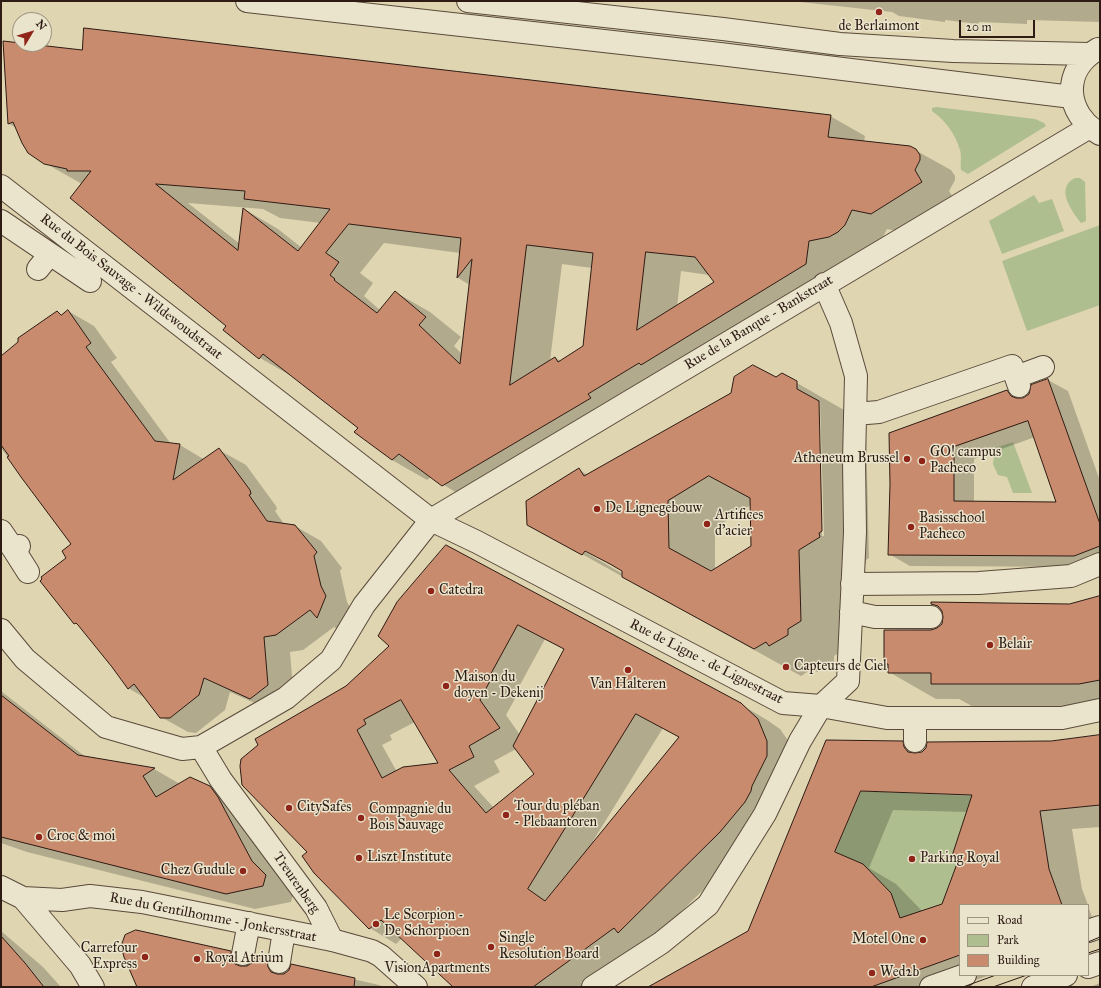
<!DOCTYPE html>
<meta charset="utf-8">
<style>
body{margin:0}
#map{position:relative;width:1101px;height:988px;overflow:hidden;background:#dfd5b1;font-family:"IM FELL Great Primer",serif}
canvas{display:block}
.frame{position:absolute;inset:0;border:2px solid #2d1b14;pointer-events:none}
.legend{position:absolute;left:959px;top:904px;width:130px;height:72px;box-sizing:border-box;background:#eae4cc;border:1px solid #9e9482;margin:0;padding:5px 7px;list-style:none;font-size:12px;color:#2d1b14}
.legend li{display:flex;align-items:center;gap:8px;height:20px}
.legend b{width:20px;border:1px solid #9e9482}
.north{position:absolute;left:12px;top:12px;width:40px;height:40px;box-sizing:border-box;background:#eae4cc;border:1px solid #9e9482;border-radius:50%;rotate:52deg;font-size:11px;font-weight:700;line-height:16px;text-align:center;color:#2d1b14}
.north::after{content:'';display:block;margin:auto;width:14px;height:18px;background:#8f2418;clip-path:polygon(50% 0,100% 100%,50% 72%,0 100%)}
.scale{position:absolute;left:959px;top:20px;width:76px;height:18px;box-sizing:border-box;border:2px solid #2d1b14;border-top:0;padding-left:5px;font-size:12px;line-height:14px;white-space:nowrap;color:#2d1b14;-webkit-text-stroke:3px #eae4cc;paint-order:stroke}
</style>
<div id="map">
<canvas width="1101" height="988"></canvas>
<div class="frame"></div>
<ul class="legend">
<li><b style="height:5px;background:#eae4cc"></b>Road</li>
<li><b style="height:11px;background:#afbe8e"></b>Park</li>
<li><b style="height:11px;background:#c98b6d"></b>Building</li>
</ul>
<div class="north">N</div>
<div class="scale">20 m</div>
</div>
<script>
const c = document.querySelector('canvas').getContext('2d');
c.lineJoin = 'round';
function paint(path, color) {
  c.fillStyle = color;
  c.fill(path, 'evenodd');
}
function stroke(path, color, width, dash) {
  c.strokeStyle = color;
  c.lineWidth = width;
  c.lineCap = dash ? 'butt' : 'round';
  c.setLineDash(dash || []);
  c.stroke(path);
}
function drawText(font, color, halo, rows, align = 'center') {
  c.font = font + ' "IM FELL Great Primer",serif';
  c.lineWidth = 3;
  c.setLineDash([]);
  c.textBaseline = 'middle';
  c.strokeStyle = halo;
  c.fillStyle = color;
  for (const [text, x, y, turn = 0] of rows) {
    c.save();
    c.translate(x, y);
    c.rotate((+turn || 0) * Math.PI / 180);
    c.textAlign = isNaN(turn) ? turn : align;
    if (halo) c.strokeText(text, 0, 0);
    c.fillText(text, 0, 0);
    c.restore();
  }
}
const green = new Path2D(`
 M936,107L1035,119L1044,123L1046,126L968,174L961,170C960,163 962,157 960,150C956,135 945,120 932,111V108Z
 M1075,178H1080L1085,182L1086,221L1081,223C1071,210 1055,188 1075,178Z
 M1034,195L1039,203L1052,199L1064,231L1002,254L989,221Z
 M1100,225V305L1027,331L1002,261Z
 M1013,442L1032,493H1013L1007,477L998,475L993,464L995,448Z
 M861,791L972,796L951,859L958,861L948,887L951,901L900,918L891,893L863,864L835,852Z`);
const shadow = new Path2D(`
 M791,1H1100V22L1027,20V24L979,22L978,24L945,20V22L899,16L892,12Z
 M83,51L830,116L865,136L864,142L915,150L951,170L955,176V180L949,191L956,202L906,233L887,229L879,245L864,257L844,260L841,284L622,414L625,418L478,506L431,477L427,480L392,460L359,427L295,378L260,358L224,330L227,326L82,184L45,163L17,128L9,124ZM188,203L263,209L280,218L321,223L302,248L278,229L244,209L240,244ZM384,243L460,253L458,278L470,285L462,354L454,346L461,337L430,312L395,292L380,310L364,296L373,283L360,273ZM562,264L592,268L584,346L561,361L555,358L550,361ZM681,271L709,275L716,283L677,307Z
 M68,311L94,326L117,358L111,362L171,444L180,445L205,460L219,450L246,465L276,506L277,509L275,511L284,524L295,526L321,541L342,568L340,571L347,602L352,611L343,633L334,627L303,650L290,652L294,700L277,713L230,692L225,710L196,733L188,732L161,717L147,699L128,688L82,627L75,623L73,544L1,448V357L57,312L62,315Z
 M783,375L844,410V417L866,430L869,558L866,560V564L846,577L847,648L834,656V662L817,672L812,669L801,676L528,524L579,470L588,475ZM818,402H820L824,536H822ZM751,505L752,547L715,570V528ZM581,547L623,571V574L580,549Z
 M1048,380L1068,391L1100,481V565L1095,567L910,566L889,554L891,484L1007,392L1023,399ZM1035,437L1058,503H974V459Z
 M446,546L740,704L767,720L780,729L789,742L747,847L645,947L639,944L580,987H455L402,938L396,944L370,928L315,873L346,687L390,646ZM545,639L565,649L520,735L506,715L517,695L515,694ZM415,722L440,764L397,772L382,745L392,740L390,735ZM663,728L679,737L594,842L593,841ZM516,749L535,774L494,808L474,786L500,772L494,761Z
 M1100,596V710H979L959,699H936L889,672V666L885,663V630L937,629L943,623L944,617L942,610L932,604L1076,605Z
 M1,691L87,758L154,769L180,784L209,786L238,803L246,814L280,878L294,892L291,902L255,909L27,852L1,843Z
 M1100,735V827L1072,829L1082,889L1088,905H960V975H990L956,987H649L749,932L826,741L902,742L921,753L1051,742ZM893,810L968,812L952,859L959,862L942,905L923,912L896,884L869,868Z
 M1088,906L1099,936L1088,940Z
 M1,931L43,967L61,987H1Z
 M231,952L252,964L266,960L287,972L292,965L379,985L383,987H137Z
 M1100,983V987H1090Z`);
const building = new Path2D(`
 M84,28L831,115L828,137L910,146L916,149L920,155V160L915,170L922,182L871,214L852,210L845,225L838,232L829,237L809,241L806,264L641,365L639,363L588,394L591,398L442,486L399,454L392,460L354,432L358,428L263,354L259,359L223,330L226,326L70,198L91,171H67V169L44,164L28,153L22,143L13,122L8,124L3,41L82,50ZM156,184L245,191L244,199L330,209L298,251L243,208L238,250ZM349,224L461,238L457,278L472,259L460,364L419,325L426,317L395,291L377,313L334,280L335,279L330,275L339,262L326,253ZM527,245L593,253L583,346L558,362L555,357L510,385ZM646,252L695,257L714,282L637,330Z
 M68,310L91,343L86,347L155,441L180,444L173,480L219,448L250,490L251,494L249,495L267,521L295,525L317,552L314,556L321,586L326,596L317,618L310,610L276,635L264,637L268,685L250,699L204,678L199,695L170,718H160L134,684L128,689L112,667L78,625L76,623L74,624L40,581L42,579L41,577L66,558L62,551L71,544L21,477L7,457L9,456L1,445V356L18,342V338L57,311L61,315Z
 M753,365L776,377L782,373L797,381V389L819,401L822,531L819,533L820,537L799,550L801,621L788,629V635L769,646L766,642L754,649L622,577V571L610,564L585,551L582,555L527,525L526,501L579,468L584,476L731,393L734,377ZM709,476L750,498L751,546L711,571L669,548L668,501Z
 M1048,379L1100,524V546L1074,556L888,555L890,484L889,433L1007,390L1011,396L1016,398H1023L1029,394L1031,385ZM1028,421L1056,502L954,501V447Z
 M446,545L741,703L758,719L767,741V756L752,786L751,791L745,802L720,832L618,933L614,928L533,987H453L381,920L369,929L314,873L302,856L307,852L242,785L240,766L241,759L258,745L255,739L346,686L389,646L378,636L397,602ZM518,625L564,649L513,746L534,774L486,813L449,770L474,757L469,746L500,728L480,700L491,679L489,678ZM401,700L438,763L403,767L382,778L357,730L366,724L364,720ZM636,714L679,737L545,901L528,889Z
 M1100,596V680L1079,684H931V673H888V664H884V630H931L937,628L942,624L943,617L942,611L938,606L931,604V602L1069,604Z
 M1,695L78,755L155,768L143,776L156,797L190,777L210,786L218,797L252,861L266,875L263,886L226,894L1,837Z
 M1100,735V805L1040,811L1049,869L1062,905H960V955L871,987H648L748,931L826,740L903,741L904,747L908,752L915,753L922,752L926,748L927,742L1051,741ZM861,791L972,795L951,859L958,861L942,904L900,918L891,893L863,864L835,852Z
 M136,930L231,951V958L235,964L240,966H247L253,962L255,956L267,959L268,967L271,972L277,974H284L289,970L291,964L355,978L354,987H137L124,957L121,946L125,935Z
 M1,936L25,963L44,987H1Z`);
const minor = new Path2D(`
 M247,1L720,54L1072,97
 M468,1L723,29L840,44L953,51L1089,54
 M1098,49C1061,70 1065,114 1100,134
 M1,186L431,520L477,542L783,703L821,706L887,718H1062L1100,710
 M1,221L90,281
 M38,269L50,254
 M1016,377L1043,367
 M855,414L879,412L1012,366L1019,386
 M1,531L14,550
 M19,546L14,550L28,572
 M852,584L979,583L1071,576L1100,564
 M851,612L875,617H931
 M1,630L25,659L106,727L182,749L201,747L286,698L331,660L364,605L431,520L1088,128
 M915,741V718
 M201,747L221,780L316,908L332,940
 M1,887L23,898L80,965L93,987
 M23,898L62,900L90,896L142,902L332,940L372,951L381,956L416,987
 M1088,931L1100,927
 M243,954L249,923
 M279,962L284,931
 M1088,967L1100,963
 M593,987L661,943L708,905L765,814L800,741L821,706L848,681L855,532L854,460L856,376L841,323L824,284
 M931,987L965,975
 M1033,987L1066,975`);
const tram = new Path2D(`
 M1088,942L1100,937
 M1088,953L1100,949
 M963,987L996,975
 M993,987L1027,975`);
const markers = [
 [879,12,4,"#8f2418"],
 [907,459,4,"#8f2418"],
 [922,461,4,"#8f2418"],
 [597,509,4,"#8f2418"],
 [707,524,4,"#8f2418"],
 [911,527,4,"#8f2418"],
 [431,591,4,"#8f2418"],
 [990,645,4,"#8f2418"],
 [786,667,4,"#8f2418"],
 [628,670,4,"#8f2418"],
 [446,686,4,"#8f2418"],
 [289,808,4,"#8f2418"],
 [506,815,4,"#8f2418"],
 [361,818,4,"#8f2418"],
 [39,837,4,"#8f2418"],
 [359,858,4,"#8f2418"],
 [912,859,4,"#8f2418"],
 [243,871,4,"#8f2418"],
 [376,924,4,"#8f2418"],
 [923,940,4,"#8f2418"],
 [491,947,4,"#8f2418"],
 [437,954,4,"#8f2418"],
 [145,957,4,"#8f2418"],
 [197,959,4,"#8f2418"],
 [872,973,4,"#8f2418"]
];
const poiNames = [
 ["de Berlaimont",879,27,"center"],
 ["GO! campus",930,453],
 ["Pacheco",930,469],
 ["Atheneum Brussel",899,459,"right"],
 ["De Lignegebouw",605,509],
 ["Artifices",715,516],
 ["d’acier",715,532],
 ["Basisschool",919,519],
 ["Pacheco",919,535],
 ["Catedra",439,591],
 ["Belair",998,645],
 ["Capteurs de Ciel",794,667],
 ["Maison du",454,678],
 ["doyen - Dekenij",454,694],
 ["Van Halteren",628,685,"center"],
 ["Tour du pléban",514,807],
 ["- Plebaantoren",514,823],
 ["CitySafes",297,808],
 ["Compagnie du",369,810],
 ["Bois Sauvage",369,826],
 ["Croc & moi",47,837],
 ["Liszt Institute",367,858],
 ["Parking Royal",920,859],
 ["Chez Gudule",235,871,"right"],
 ["Le Scorpion -",384,916],
 ["De Schorpioen",384,932],
 ["Single",499,939],
 ["Resolution Board",499,955],
 ["Motel One",915,940,"right"],
 ["Carrefour",137,949,"right"],
 ["Express",137,965,"right"],
 ["Royal Atrium",205,959],
 ["VisionApartments",437,969,"center"],
 ["Wed2b",880,973]
];
const streetNames = [
 ["Rue du Bois Sauvage - Wildewoudstraat",131,287,38],
 ["Rue de la Banque - Bankstraat",759,323,-31],
 ["Rue de Ligne - de Lignestraat",706,662,27],
 ["Treurenberg",296,883,55],
 ["Rue du Gentilhomme - Jonkersstraat",213,918,11]
];
paint(green, '#afbe8e');
paint(shadow, '#0003');
paint(building, '#c98b6d');
stroke(building, '#2d1b14', 1);
stroke(minor, '#5a4a3b', 24);
stroke(minor, '#eae4cc', 22);
stroke(tram, '#2d1b14', 1);
for (const [x, y, r, color] of markers) {
  const dot = new Path2D();
  dot.arc(x, y, r, 0, 2 * Math.PI);
  c.fillStyle = color;
  c.fill(dot);
  stroke(dot, '#eae4cc', 1.5);
}
drawText('14px', '#2d1b14', '#eae4cc', poiNames, 'left');
drawText('14px', '#2d1b14', '#eae4cc', streetNames);
</script>
